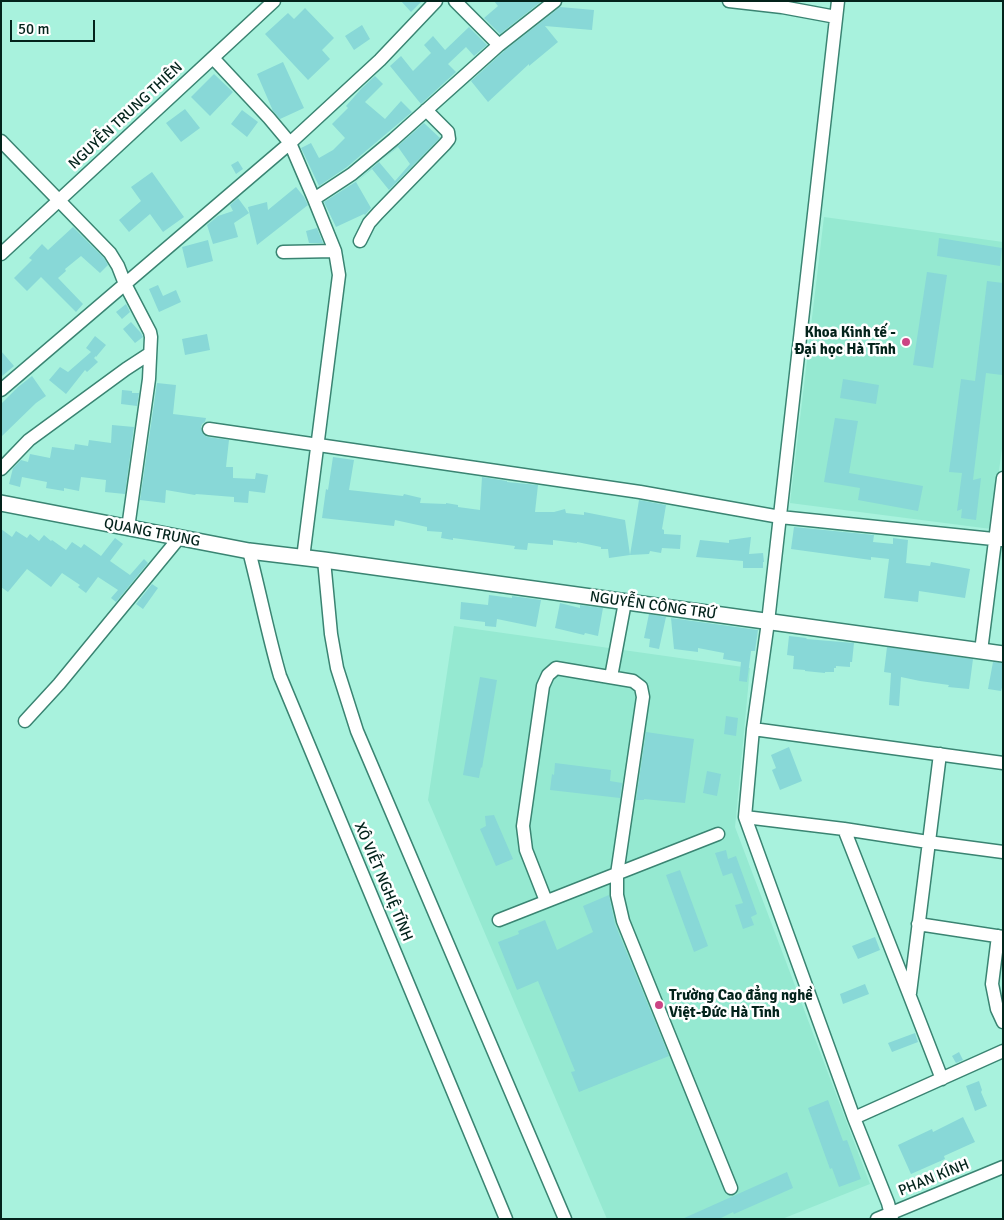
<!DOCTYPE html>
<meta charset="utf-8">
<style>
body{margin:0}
#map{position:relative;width:1004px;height:1220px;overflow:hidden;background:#a8f2dd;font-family:Signika,sans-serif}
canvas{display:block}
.frame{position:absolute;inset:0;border:2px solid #03231b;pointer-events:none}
.scale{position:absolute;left:10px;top:20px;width:85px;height:22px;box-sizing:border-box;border:2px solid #03231b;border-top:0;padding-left:6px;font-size:15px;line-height:18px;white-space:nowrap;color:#03231b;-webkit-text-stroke:4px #fff;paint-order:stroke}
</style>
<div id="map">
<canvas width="1004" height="1220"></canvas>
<div class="frame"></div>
<div class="scale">50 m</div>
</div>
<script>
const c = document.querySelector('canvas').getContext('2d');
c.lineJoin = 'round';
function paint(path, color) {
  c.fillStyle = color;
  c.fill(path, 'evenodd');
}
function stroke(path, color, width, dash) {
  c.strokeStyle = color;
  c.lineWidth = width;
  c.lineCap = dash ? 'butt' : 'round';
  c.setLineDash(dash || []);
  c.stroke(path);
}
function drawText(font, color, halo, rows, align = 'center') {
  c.font = font + ' Signika,sans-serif';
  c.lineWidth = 5;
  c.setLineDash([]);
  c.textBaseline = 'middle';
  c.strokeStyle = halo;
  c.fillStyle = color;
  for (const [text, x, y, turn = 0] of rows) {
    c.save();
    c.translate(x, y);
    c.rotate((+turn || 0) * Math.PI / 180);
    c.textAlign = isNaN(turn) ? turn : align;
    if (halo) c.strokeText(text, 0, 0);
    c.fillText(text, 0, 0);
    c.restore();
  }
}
const built = new Path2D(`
 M824,217L1003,242V441L991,529L790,503Z
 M454,626L750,668L735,827L870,1184L782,1219H607L428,800Z`);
const building = new Path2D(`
 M401,1H422L411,12Z
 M494,1H542L500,34L484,18L498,6Z
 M560,7L594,10L592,30L545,26L558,42L529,66V64L488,102L471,81L504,51Z
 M305,8L334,38L322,50L330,59L308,80L265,34L288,13L294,19Z
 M362,25L370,39L354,50L345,36Z
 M469,27L487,45L474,56L466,47L448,64L456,72L421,104L390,66L401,56L413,71L431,53L424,45L433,36L445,50Z
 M283,62L304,108L280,119L273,111L257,74Z
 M214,74L233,92L210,116L191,97Z
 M375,76L383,84L365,102L385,119L401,101L412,112L347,167L319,186L301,148L311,143L319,158L333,150L345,138L332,124L348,108L346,106L362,88Z
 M185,109L200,128L181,142L166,123Z
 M242,110L258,122L247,137L231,124Z
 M424,123L440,138L439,139L389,190L372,169L356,182L371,208L365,215L364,214L336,227L324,202L357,181L379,162L395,181L410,164L398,147L383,159Z
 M238,161L243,169L236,174L231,165Z
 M152,172L184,217L163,232L150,214L129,232L119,220L141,201L131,187Z
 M296,187L304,197L308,205L257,245L248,207L267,202L268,210Z
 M238,198L249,213L234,223L238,237L213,244L207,225L218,216L233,211L230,205Z
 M73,227L104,258L108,265L100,273L81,256L65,269L66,271L58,278L83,304L76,312L41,277L27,291L14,278L32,260L29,258L42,244L48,250Z
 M317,228L323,243H309L306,231Z
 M939,238L1002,248L1000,266L937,256Z
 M208,240L213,261L187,268L182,247Z
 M927,272L947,275L933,368L913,365Z
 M987,281L1003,283V368L1002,375L986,373L973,480L981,478L976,520L961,518L962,509L957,511L962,473L949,472L961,379L975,381Z
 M158,285L163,296L176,290L181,302L159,312L149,289Z
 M126,304L130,312L122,319L116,312Z
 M131,322L141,333L143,337L135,343L123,329Z
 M207,334L210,350L185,355L182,339Z
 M95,336L106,345L96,357V356L94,358L98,362L87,372L85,370L66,394L49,380L60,367L68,372L91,352L86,348Z
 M1,351L14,366L1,377Z
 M32,376L46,396L36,403L1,437V404L18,387Z
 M843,379L879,385L876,404L840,398Z
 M157,383L176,385L173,414L206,418L205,422L202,424L201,428L204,435L208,437L229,440L226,467H233V478L255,479L256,473L268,475L265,493L249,491L248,503L234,502V497L196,494L195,495L166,490L165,503L140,500Z
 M122,390L132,391V393H139L137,406L121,404Z
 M835,418L858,421L849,473L923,486L918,511L858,500L860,488L824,482Z
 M112,425L134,427L125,494L105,492L106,480L81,477L79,491L64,488V491L46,488L47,482L22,477L20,487L9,484L13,468L21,460L28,462L30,454L50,458L52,447L74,450L75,444L88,446L89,440L111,443Z
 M333,457L354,460L349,490L403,496L404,494L421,498L420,503L446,504V503L458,505V507L480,510L482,477L507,481V482L538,485L535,512H554L565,509L566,513L584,515V512L625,520L630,555L609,558L608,549H601V547L577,542V543L553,540V545L528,543L527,550L514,549L515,546L453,538V540L441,538L442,532L427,531V527L395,520L394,526L322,518L326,489L328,490Z
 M639,500L666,505L662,529L664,530V534L681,535L680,549L662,548L661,553L650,551L649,554L630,555Z
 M794,527L874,535L873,542L893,544V538L908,540L906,563L930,566L931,562L970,569L965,598L919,591L918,602L884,598L889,559L871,557V560L791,549Z
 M1,529L12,537L16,531L27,538L30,534L39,541L44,535L51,541L52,540L66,550L72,542L81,548L84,544L101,556L115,538L123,544L110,561L130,575L144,559L148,563L116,602L111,598L118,590L98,577L86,593L78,587L80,585L62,573L51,587L27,569L8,592L1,587Z
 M751,537L749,554L763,553L764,562H763V568H743V561L696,557L700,540L729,543V540Z
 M152,584L158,588L143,609L136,604Z
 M489,595L512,598V596L541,600L536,627L497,619L496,627L485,626V622L460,619L461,602L488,605Z
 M560,603L580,608V605L603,608L598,636L585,633L584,635L555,628Z
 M649,614L666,617L659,649L649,647L650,639L644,638Z
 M671,618L758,630L755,651H751L747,682L739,681L741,662L723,659L724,653L698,648V652L674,649Z
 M789,636L807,638L806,639L854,643L852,662H850V667L836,666V668H834V672H825V673L805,671V670L793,669L794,656L787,655Z
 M887,647L973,659L969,689L948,687L949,685L920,681L901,677L899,706L889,705L891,673L884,672Z
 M993,662L1003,663V684L1001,691L988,689Z
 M480,677L497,680L482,768L481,767L479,778L463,775Z
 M726,716L738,718L736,736L724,734Z
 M646,732L694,739L685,803L644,799V800H636Z
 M789,747L802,781L780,790L772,770L776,768L771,755Z
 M555,763L611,770L610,781L622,783L620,798L550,790L552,774L554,775Z
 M707,771L721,774L717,796L703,793Z
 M494,815L513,859L496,866L480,829L486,826L485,816Z
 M726,850L728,859L736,856L757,914L751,917L754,925L743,929L735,905L743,903L732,873L723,876L715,853Z
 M680,870L708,946L694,952L666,875Z
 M609,895L615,924L669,1056L579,1092L571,1072L575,1071L538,981L517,990L498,942L519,934L518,931L545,920L557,950L593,932L583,906Z
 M875,937L880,950L858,959L852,946Z
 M865,984L869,994L843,1004L840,994Z
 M915,1033L918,1042L892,1052L888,1043Z
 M959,1052L963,1060L956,1063L952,1056Z
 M979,1081L982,1090L981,1092L987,1106L975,1111L966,1086Z
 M828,1100L843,1141L847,1140L861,1179L839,1187L832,1168L830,1169L808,1108Z
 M963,1117L975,1142L944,1156L945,1159L911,1174L898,1145L932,1129L933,1132Z
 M787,1172L793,1188L734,1214L733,1212L719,1219H682Z`);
const minor = new Path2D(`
 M455,1L499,45
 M729,1L782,7L836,17
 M838,1L768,622L753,729L745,817L854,1118L888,1203L892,1219
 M213,58L269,118L290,143L314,199L335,251L339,275L303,558
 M1,141L110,253L118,266L125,284L150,332L151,337L149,379L128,528
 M314,199L352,174L394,139L499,45L555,1
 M360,241L369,223L378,213L445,144L449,139L448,132L426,110
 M283,252L335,251
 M1,254L274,1
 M1,390L290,143L380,60L436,1
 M209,429L640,492L780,517L1003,540
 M1,469L29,440L126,369L149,354
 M249,551C260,593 268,635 280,676L506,1219
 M324,560L331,634L337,668L357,731L565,1219
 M981,651L1003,478
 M611,677L625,602
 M25,721L59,684L179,538
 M753,729L1003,763
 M745,817L844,829L928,842L1003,852
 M844,829L909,994L942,1079
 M546,901L526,850L523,826L543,686L548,675L556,668L633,681L641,687L643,697L617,874V895L623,921L731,1188
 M499,920L718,834
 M918,924L1003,937
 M998,936L992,984L997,1009L1003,1022
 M910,993L940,754
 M854,1118L1003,1051
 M877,1219L1003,1167`);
const major = new Path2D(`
 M1,503L249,551L324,560L1003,654`);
const markers = [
 [906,342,5,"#cc4585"],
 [659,1005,5,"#cc4585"]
];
const streetNames = [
 ["NGUYỄN TRUNG THIÊN",126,116,-43],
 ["QUANG TRUNG",152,533,11],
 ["NGUYỄN CÔNG TRỨ",653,606,8],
 ["XÔ VIẾT NGHỆ TĨNH",383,882,67],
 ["PHAN KÍNH",934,1178,-22]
];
const poiNames = [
 ["Khoa Kinh tế -",896,333],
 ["Đại học Hà Tĩnh",896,350],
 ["Trường Cao đẳng nghề",669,996,"left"],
 ["Việt-Đức Hà Tĩnh",669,1013,"left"]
];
paint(built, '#95e9d1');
paint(building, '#88d8d7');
stroke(minor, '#3a8472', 15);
stroke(major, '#3a8472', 18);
stroke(minor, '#fff', 12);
stroke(major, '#fff', 15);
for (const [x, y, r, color] of markers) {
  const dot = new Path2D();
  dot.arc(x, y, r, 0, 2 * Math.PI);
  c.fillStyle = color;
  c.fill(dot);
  stroke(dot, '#fff', 2);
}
drawText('15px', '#03231b', '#fff', streetNames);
drawText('bold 15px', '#03231b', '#fff', poiNames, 'right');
</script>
